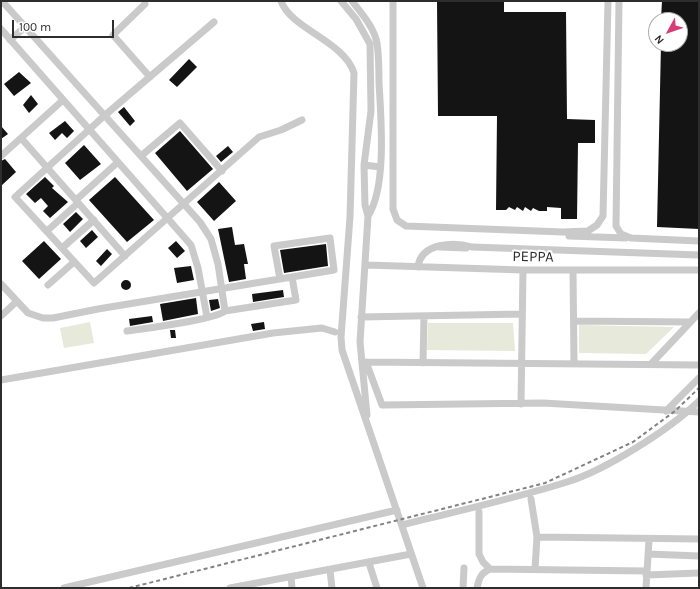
<!DOCTYPE html>
<style>
body{margin:0}
#map{position:relative;width:700px;height:589px;overflow:hidden;background:#fff;font-family:Karla,sans-serif}
canvas{display:block}
.frame{position:absolute;inset:0;border:2px solid #2d2d2d;pointer-events:none}
.north{position:absolute;left:648px;top:12px;width:40px;height:40px;box-sizing:border-box;background:#fff;border:1px solid #ababab;border-radius:50%;rotate:230deg;font-size:11px;font-weight:700;line-height:16px;text-align:center;color:#2d2d2d}
.north::after{content:'';display:block;margin:auto;width:14px;height:18px;background:#d63d76;clip-path:polygon(50% 0,100% 100%,50% 72%,0 100%)}
.scale{position:absolute;left:12px;top:20px;width:102px;height:18px;box-sizing:border-box;border:2px solid #2d2d2d;border-top:0;padding-left:5px;font-size:12px;line-height:14px;white-space:nowrap;color:#2d2d2d;-webkit-text-stroke:3px #fff;paint-order:stroke}
</style>
<div id="map">
<canvas width="700" height="589"></canvas>
<div class="frame"></div>
<div class="north">N</div>
<div class="scale">100 m</div>
</div>
<script>
const c = document.querySelector('canvas').getContext('2d');
c.lineJoin = 'round';
function paint(path, color) {
  c.fillStyle = color;
  c.fill(path, 'evenodd');
}
function stroke(path, color, width, dash) {
  c.strokeStyle = color;
  c.lineWidth = width;
  c.lineCap = dash ? 'butt' : 'round';
  c.setLineDash(dash || []);
  c.stroke(path);
}
function drawText(font, color, halo, rows, align = 'center') {
  c.font = font + ' Karla,sans-serif';
  c.lineWidth = 4;
  c.setLineDash([]);
  c.textBaseline = 'middle';
  c.strokeStyle = halo;
  c.fillStyle = color;
  for (const [text, x, y, turn = 0] of rows) {
    c.save();
    c.translate(x, y);
    c.rotate((+turn || 0) * Math.PI / 180);
    c.textAlign = isNaN(turn) ? turn : align;
    if (halo) c.strokeText(text, 0, 0);
    c.fillText(text, 0, 0);
    c.restore();
  }
}
const green = new Path2D(`
 M90,322L94,343L64,348L60,328Z
 M428,323H513L515,351L427,350Z
 M579,325L674,327L646,354L579,353Z`);
const building = new Path2D(`
 M437,1H504V12H566L567,119L595,120V143H578L577,219H561V208L547,207V211H539L533,208L531,211L525,207L523,211L517,207L515,210L509,207L506,210H496L497,116H438Z
 M662,1H699V229L657,227L661,44H680V20H661Z
 M189,59L197,67L177,87L169,80Z
 M19,72L31,83L14,96L4,84Z
 M31,95L38,104L29,113L23,105Z
 M124,107L135,121L130,126L118,112Z
 M65,121L74,131L67,138L62,133L55,140L49,133Z
 M1,126L8,134L1,139Z
 M180,131L213,169L187,191L155,153Z
 M84,145L101,164L80,180L65,163Z
 M228,146L233,152L221,162L216,156Z
 M5,159L16,172L1,186V161Z
 M45,177L54,186L52,188L68,202L50,218L43,211L48,206L41,198L35,203L26,194Z
 M115,177L154,220L127,242L89,200Z
 M219,182L236,201L214,221L197,202Z
 M76,212L83,219L70,232L63,224Z
 M232,227L235,245L244,244L248,264H244L246,279L229,282L218,229Z
 M92,230L98,237L86,248L80,241Z
 M44,241L61,259L39,279L22,261Z
 M176,241L185,251L177,258L168,248Z
 M326,244L328,266L284,273L280,250Z
 M107,249L112,254L101,266L96,261Z
 M191,266L194,280L177,283L174,268Z
 M121 285a5 5 0 1 1 10 0a5 5 0 1 1-10 0Z
 M283,290L284,297L253,302L252,294Z
 M196,298L198,314L163,321L160,304Z
 M218,299L220,308L211,311L209,300Z
 M152,316L153,322L130,326L129,319Z
 M264,322L265,329L253,331L251,324Z
 M170,330H175L176,338H171Z`);
const minor = new Path2D(`
 M2,1L200,222L211,239L218,264L225,311
 M281,1C291,29 344,41 354,73L350,217L341,337L342,350L423,588
 M341,1L356,19L370,44L371,111L364,165L365,205L368,216L360,342L367,415
 M352,1C361,13 374,27 377,43C379,56 379,70 379,83C381,117 387,187 368,216
 M393,1V209L397,220L406,226L563,232L588,231L597,225L603,216L608,1
 M619,1L616,226L621,234L631,238L699,241
 M145,4L113,35L150,77
 M214,22L104,116L15,197L94,283L259,137L281,130L302,120
 M1,29L191,245L198,268L207,317
 M10,40L25,27
 M21,138L125,256
 M1,156L63,100
 M141,156L180,123L222,171
 M364,165L380,167
 M76,200L118,162
 M47,231L78,203
 M569,236L626,238
 M439,247L466,248
 M62,248L94,220
 M366,265L523,270H699
 M418,267C421,242 455,242 472,247L699,255
 M573,270L574,364
 M1,284L28,313L43,318H53L98,309L334,270L330,238L274,246L280,279
 M48,285L74,262
 M1,316L16,302
 M361,317L522,314
 M574,321L690,322
 M127,331C143,329 217,319 225,311L296,300L292,277
 M363,362L699,365
 M366,362L382,405L543,403L699,412
 M423,363L424,316
 M651,364L699,313
 M1,380L273,333L322,328L335,332
 M521,404L523,270
 M666,411L699,378
 M531,499L537,537L535,569
 M479,512V554L483,562L490,569
 M402,525C457,511 513,499 567,482C606,470 670,429 699,401
 M537,537L699,539
 M648,554L699,556
 M369,563L377,588
 M330,570L332,588
 M646,575L699,573
 M291,577L292,588
 M64,588L397,510
 M230,588L411,554
 M463,588L464,568
 M477,588C479,578 481,573 490,569L646,571
 M646,588L649,540`);
const rail = new Path2D(`
 M129,588L545,483L633,442L675,411L699,388`);
const streetNames = [
 ["PEPPA",533,257,1]
];
paint(green, '#e7e9db');
paint(building, '#141414');
stroke(minor, '#cacaca', 7);
stroke(rail, '#828282', 2, [4, 3]);
drawText('15px', '#2d2d2d', '#fff', streetNames);
</script>
